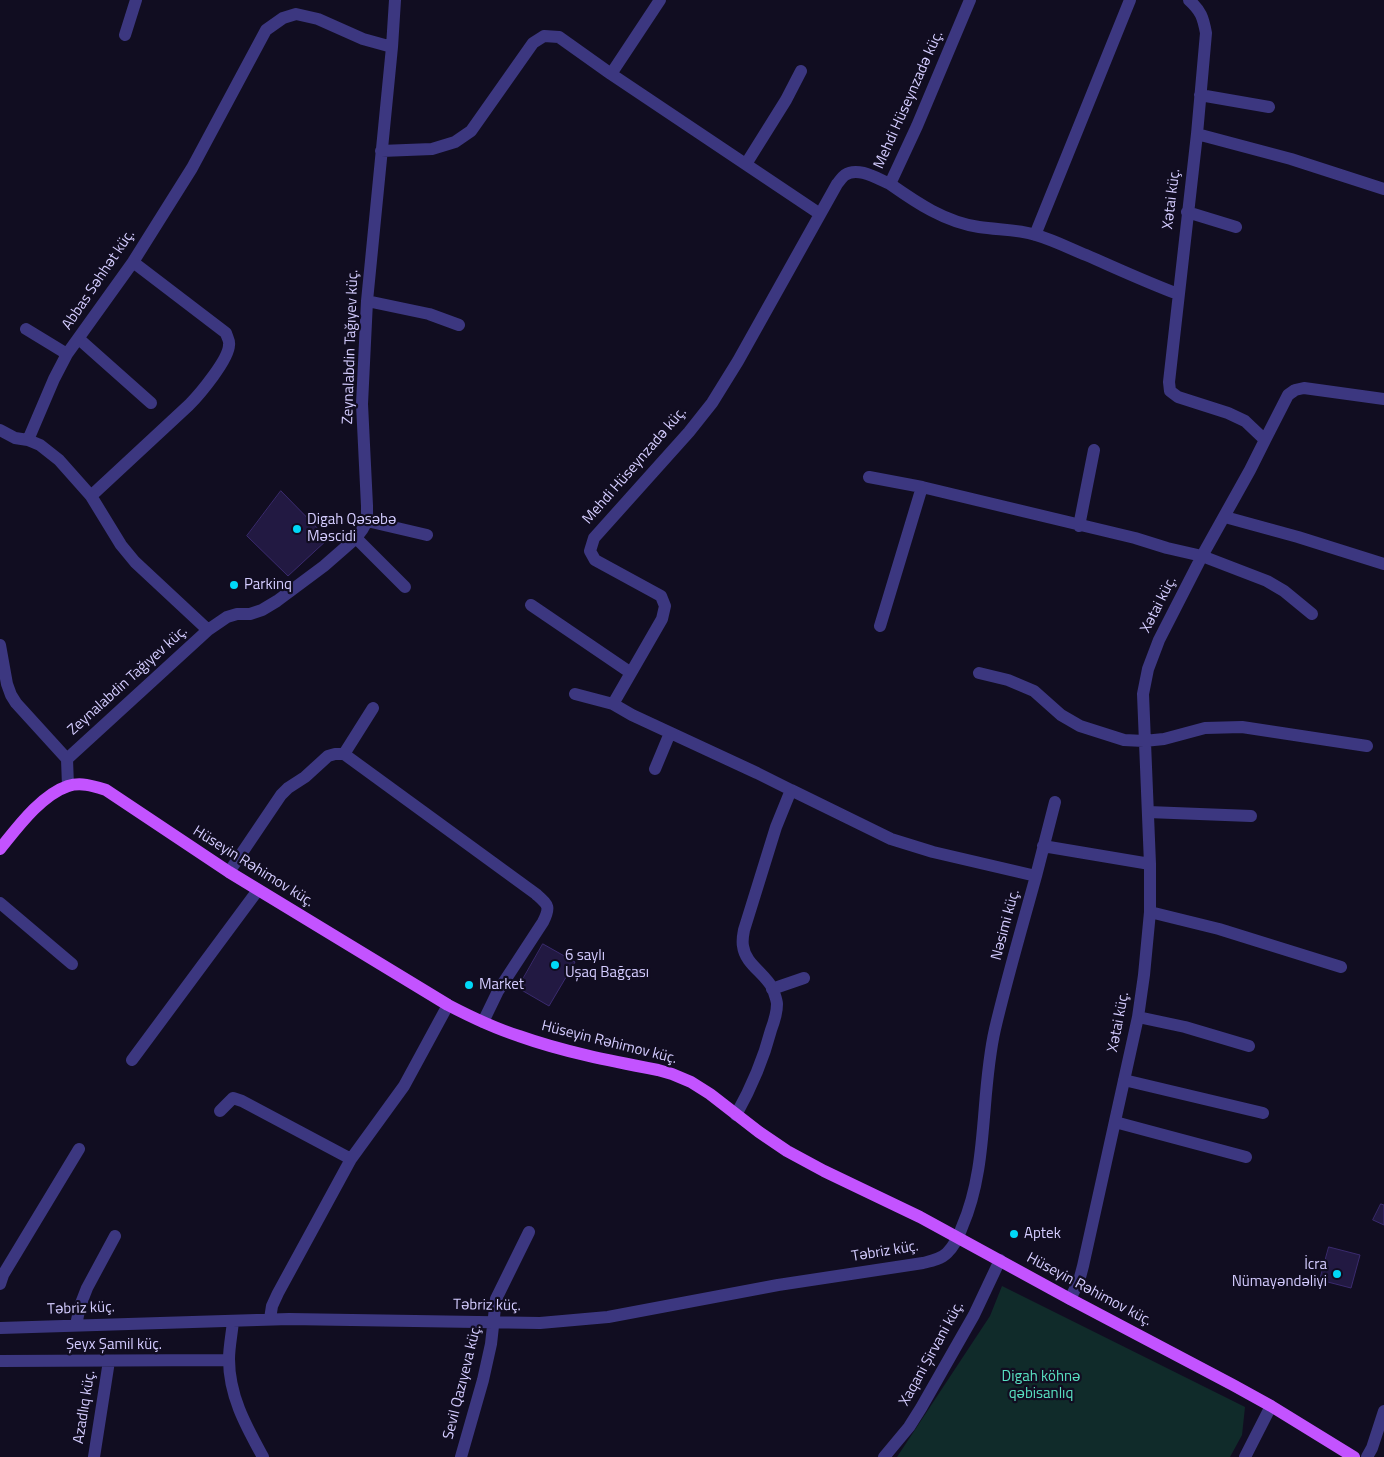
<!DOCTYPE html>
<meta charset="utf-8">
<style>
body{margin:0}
canvas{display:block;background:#110d21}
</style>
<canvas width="1384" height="1457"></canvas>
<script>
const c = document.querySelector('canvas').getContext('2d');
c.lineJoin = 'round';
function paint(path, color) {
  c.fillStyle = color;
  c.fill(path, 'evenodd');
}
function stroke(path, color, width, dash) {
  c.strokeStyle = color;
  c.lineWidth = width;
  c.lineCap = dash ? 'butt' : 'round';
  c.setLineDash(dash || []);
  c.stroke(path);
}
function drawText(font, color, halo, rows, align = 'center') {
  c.font = font + ' "Titillium Web",sans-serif';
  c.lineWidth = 4.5;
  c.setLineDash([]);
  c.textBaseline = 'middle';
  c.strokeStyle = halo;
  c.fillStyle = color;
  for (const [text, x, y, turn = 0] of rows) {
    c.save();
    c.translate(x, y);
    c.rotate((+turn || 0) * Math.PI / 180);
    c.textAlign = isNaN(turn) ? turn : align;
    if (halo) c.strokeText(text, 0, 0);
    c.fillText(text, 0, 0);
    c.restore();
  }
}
const green = new Path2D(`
 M1002,1286L1245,1407L1242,1435L1230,1457H897L990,1316Z`);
const building = new Path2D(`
 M281,491L328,539L288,576L247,536Z
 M543,944L575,962L549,1006L518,988Z
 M1381,1204L1384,1205V1225L1373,1220Z
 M1329,1247L1360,1255L1351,1288L1320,1280Z`);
const minor = new Path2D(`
 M125,35L136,0
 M611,74L820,214
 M1200,95L1269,107
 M1197,134L1291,159L1384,189
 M381,151L432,149L455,142L471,131L533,43L544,36L559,37L611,74L660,0
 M746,164L786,100L801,71
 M890,184C917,203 945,222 979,227C998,230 1017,229 1036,235C1053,240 1069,248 1086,255C1116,268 1146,282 1178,294
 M1187,212L1236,227
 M1035,235L1130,0
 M367,301L429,314L459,325
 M26,329L67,354
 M79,339L151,403
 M0,430L15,438L28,440
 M1265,440L1288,395L1295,390L1304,388L1384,399
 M869,477L922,487
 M91,496L189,405C200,394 229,359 229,345C230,341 227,337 226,333L133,262
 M1225,517L1298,537L1384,564
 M367,521L427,535
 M1079,526L1094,450
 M356,538L405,587
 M531,605L631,673
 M880,626L922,487L1135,538L1167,548L1202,556L1267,581L1284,591L1312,614
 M208,630L135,562L121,545L91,496L59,460L40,445L28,440L54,379L67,354L133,262L192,168L266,30L283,18L296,14L318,19L363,39L392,47
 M0,645L7,684L11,695L16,703L67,759
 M979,673L1008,680L1034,691L1061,715L1080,726L1124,740L1144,741L1164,739L1205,728L1242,727L1367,746
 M575,694L613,704
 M344,754L373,708
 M655,769L670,733
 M68,786L67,759L208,630L227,617L237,614H250L262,610L277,601L324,566L356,538L362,530L367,521V506L362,404L367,301L392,47L395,0
 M1148,812L1251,816
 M1043,846L1150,864
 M229,872L281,795L288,788L305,777L328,756L335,754H344L536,894C548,905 551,906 543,922L498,991L483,1022
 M1036,876L1055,802
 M0,903L72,964
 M1150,912L1219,929L1341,967
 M772,989L804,978
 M1138,1017L1185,1027L1249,1046
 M132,1060L258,890
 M1124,1080L1263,1113
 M220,1111L233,1098L242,1101L351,1159
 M736,1115C751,1088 763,1061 771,1030C774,1022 777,1012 777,1004C777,1000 774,993 773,989C765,973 745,964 743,946C742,941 743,935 744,930L776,827L791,790L757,773L632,715L613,704L662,619L665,606L661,596L595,560L590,551L594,538L689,432L712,403L738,361L837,184C839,182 842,177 845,175C858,166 878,179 890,184L917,126L970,0
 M1115,1122L1246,1157
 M0,1284L3,1275L79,1149
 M1070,1299L1079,1281L1083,1266L1138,1017L1144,975L1150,912V864L1143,694L1148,669L1159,640L1202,556L1250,470L1265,440L1245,421L1228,413L1178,397L1170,391L1169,382L1197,134L1206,33C1203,17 1201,11 1189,0
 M270,1319L272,1306L278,1293L351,1159L404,1086L448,1005
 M233,1321C232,1333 229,1347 229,1359C229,1396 246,1426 263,1457
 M76,1325L80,1306L87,1288L115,1236
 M0,1328L289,1319L540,1323L608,1317L778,1285L923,1263C931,1261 941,1259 947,1253C954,1246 959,1236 962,1227C989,1165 980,1094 995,1029C1007,978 1022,927 1036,876L933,852L891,839L791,790
 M0,1361L229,1360
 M94,1457L109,1361
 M461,1457L483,1380L491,1344L496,1299L529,1232
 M884,1457L909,1427L921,1408L974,1315L1000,1260
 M1245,1457L1271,1406
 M1367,1457L1372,1448L1384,1411`);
const major = new Path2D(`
 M0,849C17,828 41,795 68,786C81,782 93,786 106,790L229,872L448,1005C471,1017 494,1028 519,1036C564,1052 611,1061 658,1070L672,1074L691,1082L710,1094L759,1132L787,1151L824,1171L920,1217L1070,1299L1233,1385L1271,1406L1354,1457`);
const markers = [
 [297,529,5,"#00d8f7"],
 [234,585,5,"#00d8f7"],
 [555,965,5,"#00d8f7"],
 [469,985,5,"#00d8f7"],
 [1014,1234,5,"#00d8f7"],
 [1337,1274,5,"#00d8f7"]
];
const streetNames = [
 ["Mehdi Hüseynzadə küç.",909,100,-66],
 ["Xətai küç.",1172,199,-83],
 ["Abbas Səhhət küç.",99,280,-56],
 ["Zeynalabdin Tağıyev küç.",351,347,-88],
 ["Mehdi Hüseynzadə küç.",635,466,-49],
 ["Xətai küç.",1159,605,-63],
 ["Zeynalabdin Tağıyev küç.",128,681,-42],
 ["Hüseyin Rəhimov küç.",253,867,32],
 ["Nəsimi küç.",1006,925,-75],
 ["Xətai küç.",1119,1022,-79],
 ["Hüseyin Rəhimov küç.",609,1043,14],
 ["Təbriz küç.",885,1252,-9],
 ["Hüseyin Rəhimov küç.",1089,1290,28],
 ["Təbriz küç.",487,1306,1],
 ["Təbriz küç.",81,1309,-2],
 ["Şeyx Şamil küç.",114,1345],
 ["Xaqani Şirvani küç.",932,1354,-61],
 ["Sevil Qazıyeva küç.",463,1382,-76],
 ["Azadlıq küç.",85,1407,-81]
];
const poiNames = [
 ["Digah Qəsəbə",307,520],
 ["Məscidi",307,537],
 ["Parkinq",244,585],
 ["6 saylı",565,956],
 ["Uşaq Bağçası",565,973],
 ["Market",479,985],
 ["Aptek",1024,1234],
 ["İcra",1327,1265,"right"],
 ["Nümayəndəliyi",1327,1282,"right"]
];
const parkNames = [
 ["Digah köhnə",1041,1377],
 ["qəbisanlıq",1041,1394]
];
paint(green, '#102b2a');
paint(building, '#221942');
stroke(building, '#3a2a6e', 1);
stroke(minor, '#3c3780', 12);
stroke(major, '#c353ff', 12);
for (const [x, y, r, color] of markers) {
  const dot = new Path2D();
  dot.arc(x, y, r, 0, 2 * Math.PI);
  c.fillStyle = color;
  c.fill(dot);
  stroke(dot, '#110d21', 2);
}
drawText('15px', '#d4ccff', '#110d21', streetNames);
drawText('15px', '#d4ccff', '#110d21', poiNames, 'left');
drawText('15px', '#58e0c1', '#110d21', parkNames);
</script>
